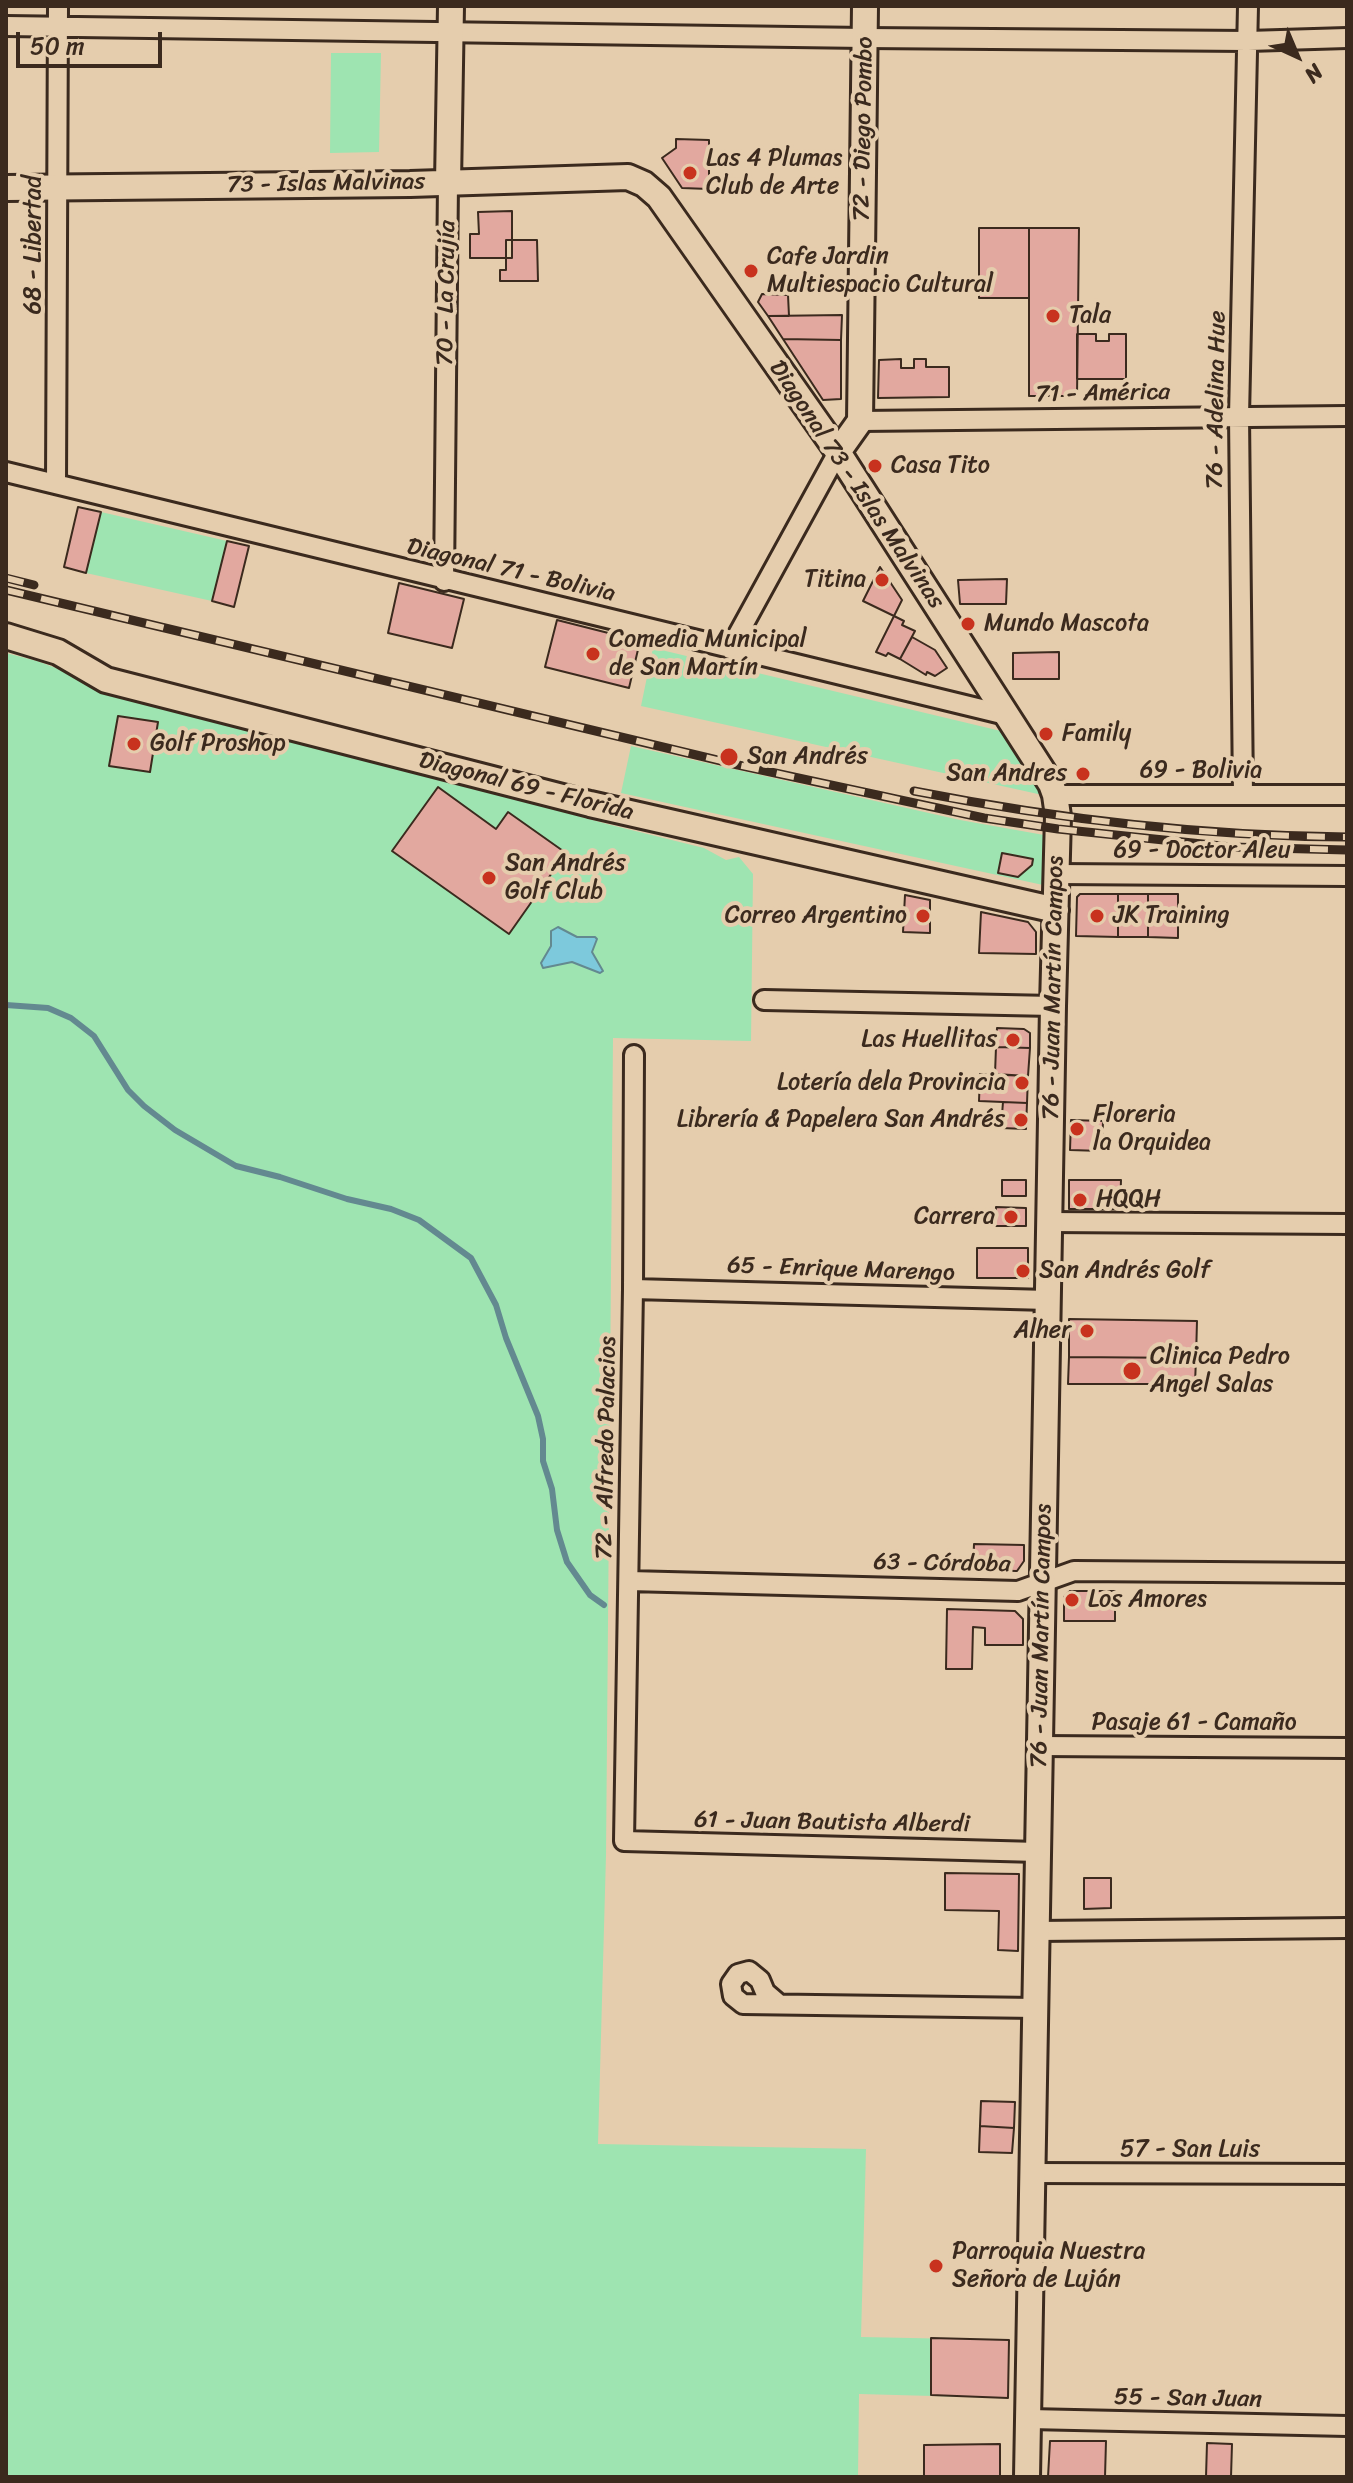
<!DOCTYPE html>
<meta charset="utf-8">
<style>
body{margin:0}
#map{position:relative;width:1353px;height:2483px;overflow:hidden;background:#e5cdad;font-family:Sriracha,sans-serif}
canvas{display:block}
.frame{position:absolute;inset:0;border:8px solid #3b2a1e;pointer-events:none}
.north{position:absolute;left:1257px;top:16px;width:80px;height:80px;-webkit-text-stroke:6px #e5cdad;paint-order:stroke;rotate:136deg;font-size:22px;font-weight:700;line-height:32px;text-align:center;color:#3b2a1e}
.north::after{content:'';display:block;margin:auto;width:28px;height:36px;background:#3b2a1e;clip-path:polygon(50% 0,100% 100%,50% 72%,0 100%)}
.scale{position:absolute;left:16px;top:32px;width:146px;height:36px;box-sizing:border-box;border:4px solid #3b2a1e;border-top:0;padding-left:10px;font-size:24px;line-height:28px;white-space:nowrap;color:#3b2a1e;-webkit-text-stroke:6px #e5cdad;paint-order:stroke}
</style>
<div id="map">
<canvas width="1353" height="2483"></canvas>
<div class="frame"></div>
<div class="north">N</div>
<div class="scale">50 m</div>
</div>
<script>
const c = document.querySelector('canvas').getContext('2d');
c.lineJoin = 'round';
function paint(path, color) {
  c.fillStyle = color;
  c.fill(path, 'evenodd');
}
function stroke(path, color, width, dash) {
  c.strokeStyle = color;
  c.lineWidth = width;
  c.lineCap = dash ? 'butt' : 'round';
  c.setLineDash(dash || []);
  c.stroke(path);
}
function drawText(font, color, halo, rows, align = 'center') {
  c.font = font + ' Sriracha,sans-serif';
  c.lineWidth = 8;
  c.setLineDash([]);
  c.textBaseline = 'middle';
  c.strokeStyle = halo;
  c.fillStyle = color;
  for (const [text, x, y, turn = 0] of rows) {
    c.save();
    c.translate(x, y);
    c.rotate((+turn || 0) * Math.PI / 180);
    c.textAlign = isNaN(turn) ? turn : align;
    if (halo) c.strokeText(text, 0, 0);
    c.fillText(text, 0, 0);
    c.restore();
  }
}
const green = new Path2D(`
 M331,53H381L379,152L330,153Z
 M101,512L227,541L212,601L86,573Z
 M653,648L1005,732L1047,796L641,706Z
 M6,653L37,661L104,686L607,824L704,848L726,860L739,857L753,874L751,1041L613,1038L606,1855L598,2144L866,2149L861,2337L1009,2340L1008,2398L859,2394L858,2477H6Z
 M631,746L960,820L1044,835L1043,885L621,793Z`);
const water = new Path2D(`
 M558,927L577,937H595L597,939L592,952L603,971L600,973L572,962L543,968L541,963L551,946V931Z`);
const stream = new Path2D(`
 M6,1005L48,1008L71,1018L94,1036L128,1090L144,1106L175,1130L236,1166L280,1177L347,1199L391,1209L419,1220L471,1258L496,1305L506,1338L538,1416L543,1439V1461L552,1489L557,1530L567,1562L590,1595L604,1605`);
const building = new Path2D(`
 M676,139L709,140V189L682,188L662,158L676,148Z
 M512,211V258H470V234H479L478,212Z
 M979,228H1029V298H979Z
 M1029,228H1079L1077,396H1029Z
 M506,240H537L538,281H500V270H506Z
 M762,294L788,295L789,316H768L758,302Z
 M842,315L841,340L783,339L768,316Z
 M1077,334H1096V341H1109V334H1126V379H1077Z
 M783,339L841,340V399L823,400Z
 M901,359V368H914V359H926V367H949V397L878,398L879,360Z
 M78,507L101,512L86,573L64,567Z
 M227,541L249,546L234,607L212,601Z
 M880,567L902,600L894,616L863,601Z
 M1007,579L1006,604H960L958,580Z
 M399,583L464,599L452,648L388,633Z
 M894,616L904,621L902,625L915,631L900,659L888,653L886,656L876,652Z
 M557,620L640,641L629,688L545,667Z
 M912,637L935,650L947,668L935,676L927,672L926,675L900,659Z
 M1059,652V679H1013V653Z
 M118,716L158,722L150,772L109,766Z
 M438,787L496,829L508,812L566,853L509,934L392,851Z
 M1002,853L1033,859L1032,865L1018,877L998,873Z
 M1080,894H1118V937L1076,936L1077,897Z
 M1118,894H1148V937H1118Z
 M1148,894H1178V938L1148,937Z
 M905,895L930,900V933L903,932Z
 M981,912L1028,922L1036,932V954L979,953Z
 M997,1028L1024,1029L1030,1033V1048L996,1047Z
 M996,1047L1030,1048L1028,1076L995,1074Z
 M980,1074L1028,1076L1027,1103L979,1101Z
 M1003,1102L1027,1103L1026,1129L1001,1128Z
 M1071,1120L1103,1121L1102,1151L1070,1150Z
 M1002,1180H1026V1196H1002Z
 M1069,1180H1121L1120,1209H1069Z
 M996,1207L1026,1208V1226H995Z
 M977,1248H1028V1278H977Z
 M1069,1319L1197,1321L1196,1358L1069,1357Z
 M1069,1357L1196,1358L1195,1384H1068Z
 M974,1544L1024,1545V1561L1017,1571L973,1570Z
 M1070,1591H1115V1621H1064V1597Z
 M947,1609L1015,1611L1023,1619V1645H985V1628L973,1627L972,1669H946Z
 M945,1873L1019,1874L1018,1951L998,1950L999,1911L945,1910Z
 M1084,1878H1111V1908L1084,1909Z
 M981,2101L1015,2102L1014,2128L980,2126Z
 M980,2126L1014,2128L1012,2153L979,2152Z
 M931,2338L1009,2340L1008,2398L931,2395Z
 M1050,2441H1106L1105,2477H1048Z
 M1207,2443L1232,2444L1231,2477H1206Z
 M1000,2444V2477H924V2445Z`);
const street = new Path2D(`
 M6,26L865,38L1248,41L1347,38
 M860,421L1347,416
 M6,472L1006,715
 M56,484L58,6
 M444,581L448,183
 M730,649L838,452
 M1055,795H1347
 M1243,795L1239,416L1248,6
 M1057,874L1347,876
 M764,1000L1053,1006
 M634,1055L633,1289L624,1841L1038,1852
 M1049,1222L1347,1224
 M633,1289L1048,1300
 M629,1581L1018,1591L1074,1571L1347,1573
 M1040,1746L1347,1748
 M1037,1931L1347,1928
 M779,2004L765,1992L760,1980L749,1971L738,1974L731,1984L733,1996L743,2004L1036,2008
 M1033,2173L1347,2174
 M1029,2419L1347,2426`);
const secondary = new Path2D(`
 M448,183L451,6
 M6,188L410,184L628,177L644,184L659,197L838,452L1051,784L1055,795L1058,816L1053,1006L1027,2477
 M838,452L860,421L865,6
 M6,636L58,652L106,680L590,804L1056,910`);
const rail = new Path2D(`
 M6,578L34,585
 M6,590L738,765L984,818L1058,829L1231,847L1347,850
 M914,791C1057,819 1201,836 1347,837`);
const markers = [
 [690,173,8,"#c8321e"],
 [751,271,8,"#c8321e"],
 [1053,316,8,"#c8321e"],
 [875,466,8,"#c8321e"],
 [882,580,8,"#c8321e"],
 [968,624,8,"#c8321e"],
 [593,654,8,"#c8321e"],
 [1046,734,8,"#c8321e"],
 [134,744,8,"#c8321e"],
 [729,757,10,"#c8321e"],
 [1083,774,8,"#c8321e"],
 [489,878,8,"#c8321e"],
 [923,916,8,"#c8321e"],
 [1097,916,8,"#c8321e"],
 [1013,1040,8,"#c8321e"],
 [1022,1083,8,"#c8321e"],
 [1021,1120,8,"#c8321e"],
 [1077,1129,8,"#c8321e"],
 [1080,1200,8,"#c8321e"],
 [1011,1217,8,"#c8321e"],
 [1023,1271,8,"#c8321e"],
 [1087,1331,8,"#c8321e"],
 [1132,1371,10,"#c8321e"],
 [1072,1600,8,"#c8321e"],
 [936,2266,8,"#c8321e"]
];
const streetNames = [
 ["72 - Diego Pombo",864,129,-89],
 ["73 - Islas Malvinas",326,184,-1],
 ["68 - Libertad",34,245,-90],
 ["70 - La Crujía",447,293,-89],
 ["71 - América",1103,394,-1],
 ["76 - Adelina Hue",1217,400,-89],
 ["Diagonal 73 - Islas Malvinas",856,485,56],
 ["Diagonal 71 - Bolivia",511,571,13],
 ["69 - Bolivia",1201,771],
 ["Diagonal 69 - Florida",526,787,14],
 ["69 - Doctor Aleu",1202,851],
 ["76 - Juan Martín Campos",1054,988,-89],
 ["65 - Enrique Marengo",841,1270,2],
 ["72 - Alfredo Palacios",607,1448,-89],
 ["63 - Córdoba",942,1564,1],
 ["76 - Juan Martín Campos",1042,1636,-89],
 ["Pasaje 61 - Camaño",1194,1723],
 ["61 - Juan Bautista Alberdi",832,1823,1],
 ["57 - San Luis",1190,2150],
 ["55 - San Juan",1188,2399,1]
];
const poiNames = [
 ["Las 4 Plumas",706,159],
 ["Club de Arte",706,187],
 ["Cafe Jardin",767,257],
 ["Multiespacio Cultural",767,285],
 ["Tala",1069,316],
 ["Casa Tito",891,466],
 ["Titina",866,580,"right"],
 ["Mundo Mascota",984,624],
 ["Comedia Municipal",609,640],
 ["de San Martín",609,668],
 ["Family",1062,734],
 ["Golf Proshop",150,744],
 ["San Andrés",747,757],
 ["San Andres",1067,774,"right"],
 ["San Andrés",505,864],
 ["Golf Club",505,892],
 ["Correo Argentino",907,916,"right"],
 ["JK Training",1113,916],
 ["Las Huellitas",997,1040,"right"],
 ["Lotería dela Provincia",1006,1083,"right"],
 ["Floreria",1093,1115],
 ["la Orquidea",1093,1143],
 ["Librería & Papelera San Andrés",1005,1120,"right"],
 ["HQQH",1096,1200],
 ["Carrera",995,1217,"right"],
 ["San Andrés Golf",1039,1271],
 ["Alher",1071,1331,"right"],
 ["Clinica Pedro",1150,1357],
 ["Angel Salas",1150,1385],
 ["Los Amores",1088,1600],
 ["Parroquia Nuestra",952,2252],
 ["Señora de Luján",952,2280]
];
paint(green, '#9ee4b1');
paint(water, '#7dc9dc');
stroke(water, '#638990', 2);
stroke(stream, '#638990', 6);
paint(building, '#e2a89f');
stroke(building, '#3b2a1e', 2);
stroke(street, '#3b2a1e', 24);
stroke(secondary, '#3b2a1e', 30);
stroke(street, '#e5cdad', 18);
stroke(secondary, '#e5cdad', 24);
stroke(rail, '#3b2a1e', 9);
stroke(rail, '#e5cdad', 6, [18]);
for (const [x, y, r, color] of markers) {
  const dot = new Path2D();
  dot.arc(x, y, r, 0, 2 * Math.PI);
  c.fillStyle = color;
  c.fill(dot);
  stroke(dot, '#e5cdad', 3);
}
drawText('24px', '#3b2a1e', '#e5cdad', streetNames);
drawText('24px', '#3b2a1e', '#e5cdad', poiNames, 'left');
</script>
